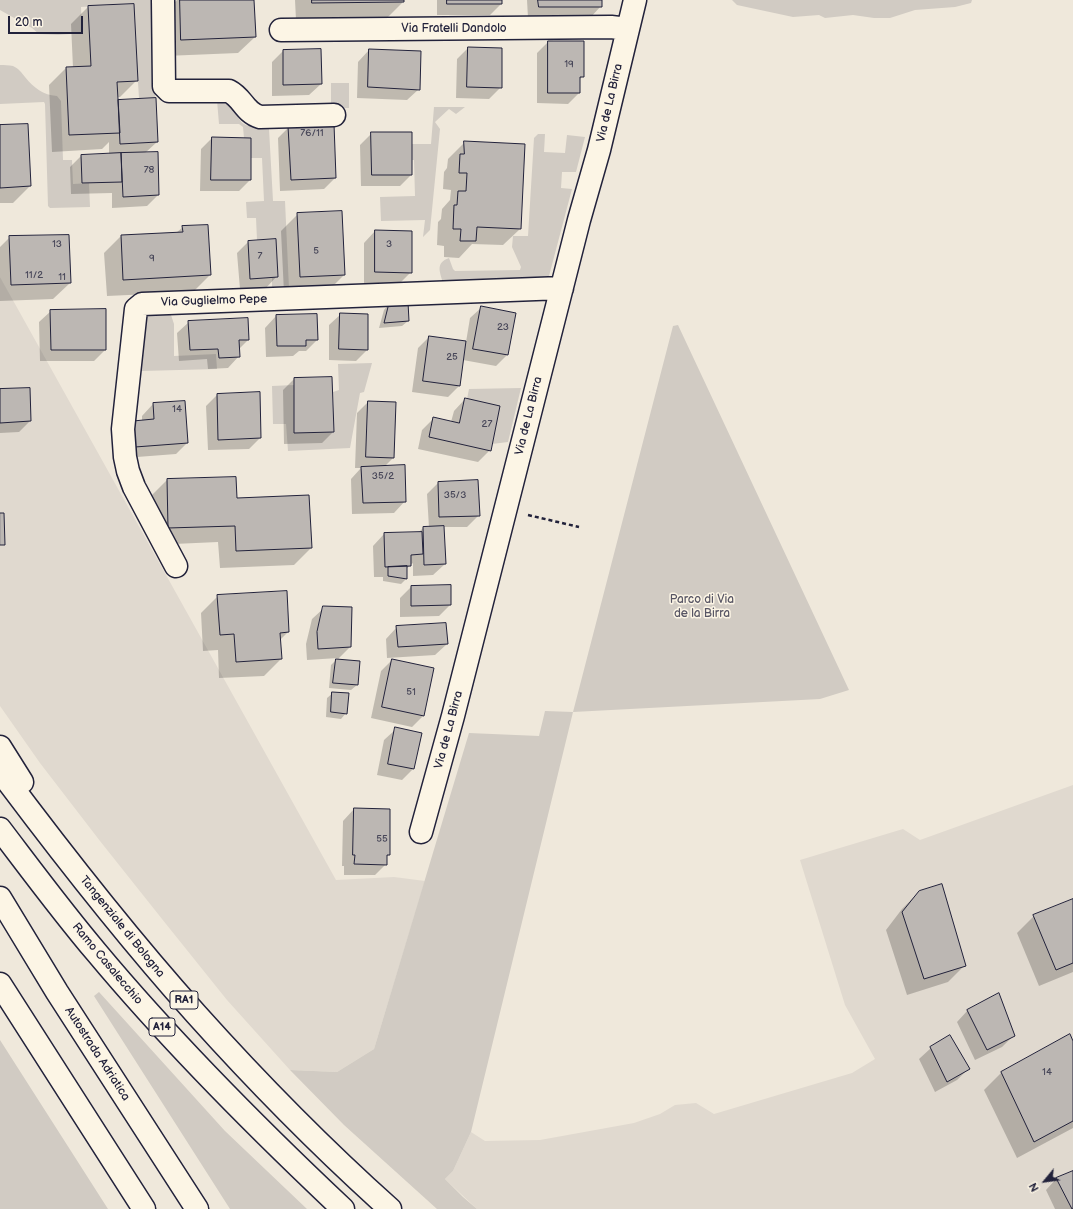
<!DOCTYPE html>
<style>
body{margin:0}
#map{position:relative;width:1073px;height:1209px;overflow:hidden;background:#efe8db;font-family:"Balsamiq Sans",sans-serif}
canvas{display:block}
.north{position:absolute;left:1025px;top:1161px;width:40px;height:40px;-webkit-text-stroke:3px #fcf5e5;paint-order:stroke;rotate:241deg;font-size:11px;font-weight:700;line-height:16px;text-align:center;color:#22223b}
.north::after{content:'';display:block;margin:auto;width:14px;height:18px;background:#22223b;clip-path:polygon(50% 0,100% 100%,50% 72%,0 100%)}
.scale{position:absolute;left:8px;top:16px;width:75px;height:18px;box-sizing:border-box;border:2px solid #22223b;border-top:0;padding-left:5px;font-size:12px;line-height:14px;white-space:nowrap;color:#22223b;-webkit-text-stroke:3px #fcf5e5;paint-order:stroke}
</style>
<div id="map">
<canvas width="1073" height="1209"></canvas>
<div class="north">N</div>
<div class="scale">20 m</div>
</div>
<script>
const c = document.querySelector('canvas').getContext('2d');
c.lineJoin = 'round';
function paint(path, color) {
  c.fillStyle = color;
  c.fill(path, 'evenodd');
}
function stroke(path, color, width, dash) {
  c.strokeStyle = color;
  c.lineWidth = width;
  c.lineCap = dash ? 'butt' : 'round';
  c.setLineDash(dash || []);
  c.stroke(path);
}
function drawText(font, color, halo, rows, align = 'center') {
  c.font = font + ' "Balsamiq Sans",sans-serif';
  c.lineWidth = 3;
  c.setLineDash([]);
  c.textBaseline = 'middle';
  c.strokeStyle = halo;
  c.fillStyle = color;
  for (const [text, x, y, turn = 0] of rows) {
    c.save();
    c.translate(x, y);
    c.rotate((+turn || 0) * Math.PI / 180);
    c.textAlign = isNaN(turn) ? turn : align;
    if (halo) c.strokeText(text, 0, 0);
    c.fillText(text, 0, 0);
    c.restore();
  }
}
const built = new Path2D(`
 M0,277L336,880L394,877L425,881L374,1049L337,1072L290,1070L227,1000L166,924L100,841L40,763L0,706Z
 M1073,785V1209H477L445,1179L453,1171L471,1132L485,1141L540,1140L634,1123L660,1114L675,1105L696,1103L714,1114L852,1073L875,1059L845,1005L800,860L903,829L920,840Z`);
const green = new Path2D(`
 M0,0H154L155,98H139L133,4L81,7L82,33L58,35L39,34L32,28L0,10Z
 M732,0H972L971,3L955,7L915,10L890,18H874L853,15L825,18L819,15L793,17L737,5Z
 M0,65C4,65 9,65 13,66C18,68 22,73 25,77C34,88 43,95 57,96L61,101L63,160H72L73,184L89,183L90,207L50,208L48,206L45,104L44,102L0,104Z
 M331,83H349V108H331Z
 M217,100L230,103C243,125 239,127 266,127L269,129L273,201H285L289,288L272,289V277L278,276L276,239L257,240L256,218H247L246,202L264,201L262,158H251V138H244L243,127L239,124H219Z
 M434,107H465L456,114L449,109L435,122L440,129L430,230L423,237L425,220L381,221L380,197L415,196L414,160H412V144H431Z
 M538,134H545L544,152L565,153L567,135L585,137L576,172H562L561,188L572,189L549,276L546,279L443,283C440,272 435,263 449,258L453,269L455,271L520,270L521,267L512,247L513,236H528L534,138Z
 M170,312L174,324V356L216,354L217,369L141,371L139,367L147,315Z
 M678,325L849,690L820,699L573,712L471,1132L453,1171L445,1179L463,1197L477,1209H437L344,1125L290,1070L337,1072L374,1049L469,733L539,736L545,711L573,712L673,326Z
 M372,363L364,392L360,393L350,448L288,451L286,424H273L272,386L294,385L295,433L334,432L333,392L339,390L338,364Z
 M521,388L508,442L492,444L467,399L469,389Z
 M99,992L225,1131L307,1209H230L94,996Z
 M0,1040L108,1209H0Z`);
const shadow = new Path2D(`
 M177,0H253L255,37L238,53L165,56L163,14Z
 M295,0H403V2L387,18L296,20Z
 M437,0H501V4L490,15H437Z
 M527,0H601V6L590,18H528Z
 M133,5L136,81L120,97H117V101L157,142L145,153H157L158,195L147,206L112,208V193L71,194L70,167L81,156L109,155V142L102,149L52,152L49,85L66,68H73L71,24L88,7Z
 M548,42L583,76L579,80V93L568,104L537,103V53Z
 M468,48L501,87L489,99L456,98L457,59Z
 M369,50L419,89L407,100L357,98L358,62Z
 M283,51L321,84L309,95L272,96V62Z
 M0,126L30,186L13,203H0Z
 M289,127L335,178L324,189L280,191L278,138Z
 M372,133L411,175L400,186H361L360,145Z
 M212,138L250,180L239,191H200L201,149Z
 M465,142L520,229L503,245L472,244L459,258L444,257V246L437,245L438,222L441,219L442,209L450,200L451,190L443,189L444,172L447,168L448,159Z
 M298,214L344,275L327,292L284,293L281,231Z
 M207,226L210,275L193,292L107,296L104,253L121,236L176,233L183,227Z
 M375,231L411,272L400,283H364V243Z
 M10,237L70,283L53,299L0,301V247Z
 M248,242L277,276L266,288L240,289L237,253Z
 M389,304L408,321L402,326L379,328L384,310Z
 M482,307L515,314L507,355L496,366L463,360L459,386L448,397L412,392L418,348L429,337L466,342L470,318Z
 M51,311L105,350L94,361H40L39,322Z
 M341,314L367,350L356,361L329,360V325Z
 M316,315L317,340L306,351H299L293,356L266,357L265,328L276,316Z
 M189,322L248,340L239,349V356L228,368L208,369L207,359L179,361L177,333Z
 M331,378L333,432L322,443L284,444L283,390L294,379Z
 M29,389L30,421L19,432L0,433V390Z
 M217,395L260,438L249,449L208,450L206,406Z
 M465,399L490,450L478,462L418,449L422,430L433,419L451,422L454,411Z
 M184,402L187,443L176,454L124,458L142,421V416L153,404Z
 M368,402L393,458L384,467L405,501L394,513L352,514L351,479L361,468H355L357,413Z
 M235,478L236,499L311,548L294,565L220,568L218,542L152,545L150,497L167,480Z
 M438,483L479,515L467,527H443L445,564L433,575L413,576V563L406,569V579L401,584L383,581V577H374L373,546L384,534L418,533L423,528H429L427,494Z
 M411,587L450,605L439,616L400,617V598Z
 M218,596L288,632L280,640L281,659L264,676L219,678L218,650L203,651L201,613Z
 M324,608L350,647L337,660L359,662L357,685L351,690L329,688L331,665L338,658L307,660L306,644L312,619Z
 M397,627L447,644L435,655L387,658L386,639Z
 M392,660L433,669L423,716L412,727L371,718L381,671Z
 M333,693L346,713L341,719L326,717L327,698Z
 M396,729L413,769L402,780L377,775L384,740Z
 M354,809L389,855L386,857V864L375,875H344V866H342L343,821Z
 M919,892L965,965L948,982L907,995L886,930L902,909Z
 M1073,900V972L1039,986L1017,933L1034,916Z
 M968,1010L1013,1036L1002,1047L975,1060L957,1022Z
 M1069,1035L1073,1043V1128L1017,1158L984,1090L1001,1073Z
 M950,1036L968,1069L957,1080L935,1092L919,1059L931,1048Z
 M1073,1173V1209H1055L1046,1190L1057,1178Z`);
const building = new Path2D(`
 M180,0H254L256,37L181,40Z
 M312,0H404V2L312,3Z
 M447,0H502V4H447Z
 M538,0H602V7H539Z
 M134,4L138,81L117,82L120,133L69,135L66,67L91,66L88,6Z
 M548,41H584V77H580V93H548Z
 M468,47L502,48V88L467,87Z
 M321,49L322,84L283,85V50Z
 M369,49L421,51L420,90L368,87Z
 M156,98L158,142L120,144L118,100Z
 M28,124L31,186L0,188V125Z
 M334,124L336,178L291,180L288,126Z
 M371,132H412V175H372Z
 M212,137L251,138V180H211Z
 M464,141L525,144L521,229L477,227L476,241H460L461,229H453L454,205H457L458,191H466L467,173H459L460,154H464Z
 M158,152L159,195L123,197L121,153Z
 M121,153L122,182L82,183L81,155Z
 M342,211L345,275L300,277L297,213Z
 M208,225L211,275L123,280L121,235L183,232L182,226Z
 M375,230L412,231V273L375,272Z
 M69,235L71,283L11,285L9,236Z
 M276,239L278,277L250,279L248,241Z
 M408,302L409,321L384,323L389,303Z
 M481,306L516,313L508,355L473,349Z
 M106,309V350H51L50,310Z
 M340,313L368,314V350L339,349Z
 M317,314L318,340H306V346H277L276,315Z
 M248,318L249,340H239L240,357L219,358L218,349L190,350L188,321Z
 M429,336L466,341L460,386L423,381Z
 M332,377L334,432L294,433V378Z
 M30,388L31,421L0,423V389Z
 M260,392L261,438L218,440L217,394Z
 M465,398L500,406L491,451L429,437L433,417L459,423Z
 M185,401L188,443L135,447L133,421L154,419L153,403Z
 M368,401L396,402L394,458L366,457Z
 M405,465L406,502L363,503L361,467Z
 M236,477L237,498L309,495L312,548L236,551L235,526L168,528L167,479Z
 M478,480L480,516L439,517L438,482Z
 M0,513H4L5,545H0Z
 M444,526L446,564L424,565L423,527Z
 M422,532L423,554L411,555V566L385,567L384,533Z
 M407,566V579L388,576V567Z
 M451,585V605L411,606V586Z
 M287,591L289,632L280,633L282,659L236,662L234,634L220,635L217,595Z
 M323,606L352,607L351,647L318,649L317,632Z
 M446,623L448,644L398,647L396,626Z
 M336,659L360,661L358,685L333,683Z
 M392,659L434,668L424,716L382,707Z
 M332,692L349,693L347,714L331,712Z
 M395,727L422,733L414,769L388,764Z
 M354,808L390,809V855H387V865L354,864L355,855H353Z
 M942,884L966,966L924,979L902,912L919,891Z
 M1073,899V963L1056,970L1033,915Z
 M999,993L1015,1036L987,1050L967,1010Z
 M1070,1034L1073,1041V1121L1034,1142L1001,1072Z
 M950,1035L970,1069L947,1082L930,1047Z
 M1073,1171V1209H1072L1056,1178Z`);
const path = new Path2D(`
 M528,515L579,527`);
const street = new Path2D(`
 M163,0L164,86L169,91H229C243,98 244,112 260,117L334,115
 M281,30L611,27L628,29
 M176,566L134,487L128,471L125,457L123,429L136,309L142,304L562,288
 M421,832L453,716L579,220L599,150L635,0`);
const highway = new Path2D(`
 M0,747L22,782
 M0,771C62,854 126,936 196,1014C257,1082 322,1148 390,1209
 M0,829C32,871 63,913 97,953C173,1044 257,1128 343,1209
 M0,898L57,992L197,1209
 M0,984L144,1209`);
const numberNames = [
 ["19",569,64],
 ["76/11",312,133],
 ["78",149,170],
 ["13",57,244],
 ["3",389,244],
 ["5",316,251],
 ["7",260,256],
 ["9",152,258],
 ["11/2",34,275],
 ["11",62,277],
 ["23",503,327],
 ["25",452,357],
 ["14",177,409],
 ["27",487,424],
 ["35/2",383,476],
 ["35/3",455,495],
 ["51",411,692],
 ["55",382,839],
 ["14",1047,1072]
];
const shields = [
 [184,1000,28],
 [162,1027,26]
];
const shieldNames = [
 ["RA1",184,1000],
 ["A14",162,1027]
];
const streetNames = [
 ["Via Fratelli Dandolo",454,29],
 ["Via de La Birra",610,103,-77],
 ["Via Guglielmo Pepe",214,301,-2],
 ["Via de La Birra",529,416,-76],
 ["Via de La Birra",449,730,-75],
 ["Tangenziale di Bologna",122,927,51],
 ["Ramo Casalecchio",107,964,50],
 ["Autostrada Adriatica",97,1054,57]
];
const parkNames = [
 ["Parco di Via",702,600],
 ["de la Birra",702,614]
];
paint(built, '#e0d9cf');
paint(green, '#d1cbc3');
paint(shadow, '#0003');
paint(building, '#bcb7b3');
stroke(building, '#22223b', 1);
stroke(street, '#22223b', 25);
stroke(highway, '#22223b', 25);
stroke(path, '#22223b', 2.5, [4, 3]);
stroke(street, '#fcf5e5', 22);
stroke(highway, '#fcf5e5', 22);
drawText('10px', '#484759', null, numberNames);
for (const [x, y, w] of shields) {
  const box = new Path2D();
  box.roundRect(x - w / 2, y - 9, w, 18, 3);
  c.fillStyle = '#fcf5e5';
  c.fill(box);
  stroke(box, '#22223b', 1);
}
drawText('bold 11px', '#22223b', null, shieldNames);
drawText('12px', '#22223b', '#fcf5e5', streetNames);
drawText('12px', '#575564', '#fcf5e5', parkNames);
</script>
